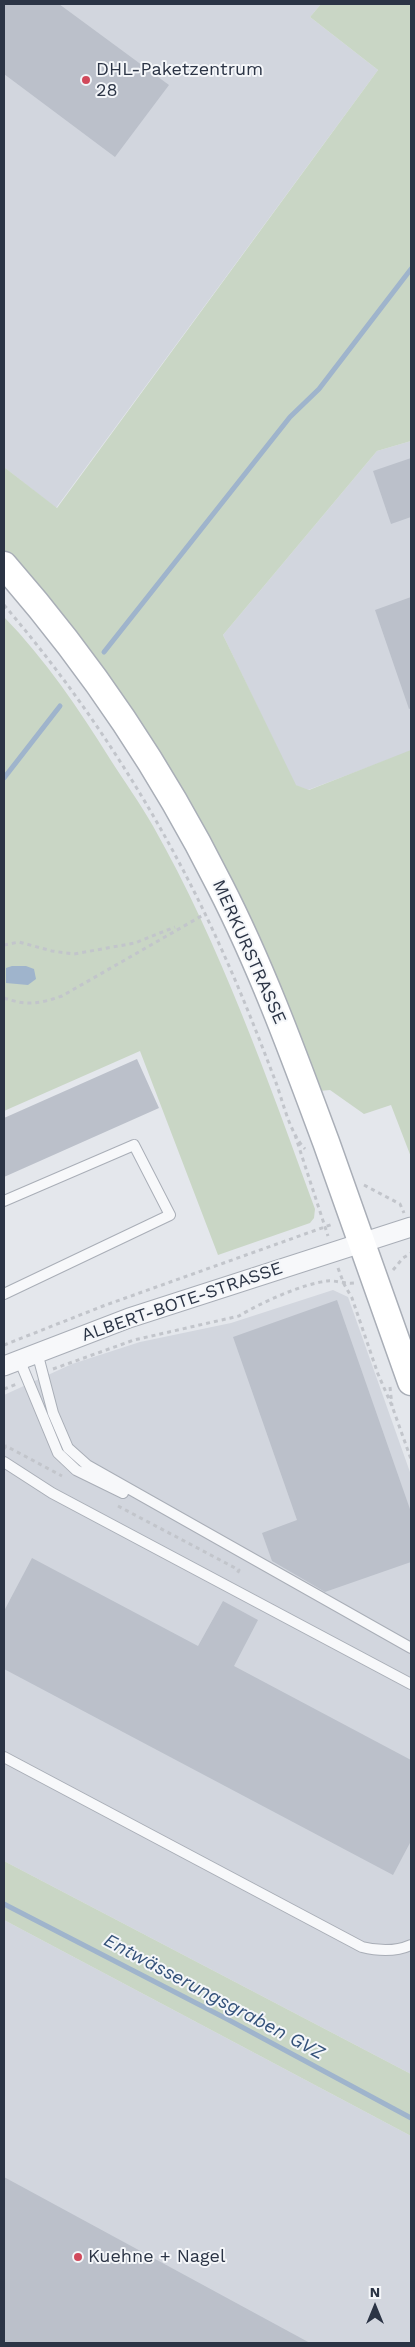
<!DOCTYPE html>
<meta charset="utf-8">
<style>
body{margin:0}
#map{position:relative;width:415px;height:2347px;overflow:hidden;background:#e4e7ec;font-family:"Work Sans",sans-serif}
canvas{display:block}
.frame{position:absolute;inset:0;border:5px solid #2b3445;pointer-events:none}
.north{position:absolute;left:350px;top:2282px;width:50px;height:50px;-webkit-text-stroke:4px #f4f6f9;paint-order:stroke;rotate:0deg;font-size:14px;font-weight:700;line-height:20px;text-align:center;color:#2b3445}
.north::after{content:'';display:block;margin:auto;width:18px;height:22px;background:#2b3445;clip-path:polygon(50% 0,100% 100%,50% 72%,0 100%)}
</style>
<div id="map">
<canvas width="415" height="2347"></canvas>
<div class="frame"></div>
<div class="north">N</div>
</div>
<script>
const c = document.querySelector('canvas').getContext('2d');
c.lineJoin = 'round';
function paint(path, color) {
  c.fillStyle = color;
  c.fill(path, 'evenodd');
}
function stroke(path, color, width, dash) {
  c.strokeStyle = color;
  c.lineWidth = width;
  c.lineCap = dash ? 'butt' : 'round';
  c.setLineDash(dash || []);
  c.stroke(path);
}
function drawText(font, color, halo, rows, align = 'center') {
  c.font = font + ' "Work Sans",sans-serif';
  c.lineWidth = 4;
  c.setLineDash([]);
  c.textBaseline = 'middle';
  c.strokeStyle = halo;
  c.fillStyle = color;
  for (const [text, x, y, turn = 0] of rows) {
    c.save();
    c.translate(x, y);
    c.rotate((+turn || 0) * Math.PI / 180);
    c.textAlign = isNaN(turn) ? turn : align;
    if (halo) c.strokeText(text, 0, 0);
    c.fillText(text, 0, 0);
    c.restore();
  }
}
const built = new Path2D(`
 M4,4H321L310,17L378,70L56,508L4,467Z
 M411,441V751L308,790L295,785L223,635L377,451Z
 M333,1290L348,1297L411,1475V2074L4,1861V1395L72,1364L140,1342L231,1323Z
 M4,1920L411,2136V2343H4Z`);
const green = new Path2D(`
 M321,4H411V441L377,451L223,635L296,785L309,790L411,750V1157L391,1105L364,1114L330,1090L319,1091L277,983L46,600L4,550V467L57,508L378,70L310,17Z
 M4,617C45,659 79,709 110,759C124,781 140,803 153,826C221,946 268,1080 315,1209L314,1218L310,1223L218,1255L140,1051L4,1111Z
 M4,1861L411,2074V2136L4,1920Z`);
const water = new Path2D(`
 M12,966H26L34,969L36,979L28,985L6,983V968Z`);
const stream = new Path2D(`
 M104,652L290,417L319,389L411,269
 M4,778L60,706
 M4,1904L227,2019L411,2118`);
const building = new Path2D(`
 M4,4H59L169,85L115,157L4,74Z
 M411,458V517L391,524L373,471Z
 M411,597V708L409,709L375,610Z
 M137,1059L159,1108L4,1177V1118Z
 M337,1300L411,1512V1562L325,1592L272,1561L262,1533L297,1520L233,1337Z
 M32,1558L198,1646L223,1601L258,1620L234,1666L411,1760V1841L393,1875L4,1669V1611Z
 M4,2177L310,2343H4Z`);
const path = new Path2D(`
 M4,605C94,710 169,830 225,957C243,997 259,1038 275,1080C283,1101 289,1132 305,1149
 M4,945L19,942L52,951L74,954L135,943L175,927
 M4,998C27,1006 39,1004 62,996L205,914
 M295,1135L328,1236
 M364,1185L400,1204L404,1213
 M338,1268L344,1284L352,1298L378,1374L392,1406L411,1459
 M393,1270L403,1258L411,1253
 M4,1345L103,1306L333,1224
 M53,1369L134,1340L239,1316C260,1303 302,1284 327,1281C335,1280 344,1284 354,1283
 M390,1387L392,1406
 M4,1389L17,1384
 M4,1449L6,1446L62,1476
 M118,1506L239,1570L236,1576`);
const lane = new Path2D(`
 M4,1201L134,1145L170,1215L4,1294
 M37,1352L53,1413L68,1448L87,1465L411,1648
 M19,1359L58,1453L76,1470L123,1493
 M4,1462L52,1493L411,1684
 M4,1757L362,1947C378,1951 395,1952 411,1945`);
const street = new Path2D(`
 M4,1366L129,1318L411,1227`);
const secondary = new Path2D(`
 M4,565C90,663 162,770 220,886C262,968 294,1056 326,1142C354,1222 383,1302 411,1382`);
const markers = [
 [86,80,5,"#d1495b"],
 [78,2257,5,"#d1495b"]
];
const poiNames = [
 ["DHL-Paketzentrum",96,70],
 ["28",96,91],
 ["Kuehne + Nagel",88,2257]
];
const streetNames = [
 ["MERKURSTRASSE",249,952,66],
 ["ALBERT-BOTE-STRASSE",182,1302,-19]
];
const waterNames = [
 ["Entwässerungsgraben GVZ",214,1997,28]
];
paint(built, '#d2d6de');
paint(green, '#c9d6c5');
paint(water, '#9fb4cc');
stroke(stream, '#9fb4cc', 5);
paint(building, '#bbc0ca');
stroke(lane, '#a9aeb7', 12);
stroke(street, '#a9aeb7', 21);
stroke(secondary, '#a9aeb7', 29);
stroke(path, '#c2c5cb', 3, [4, 4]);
stroke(lane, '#f7f8fa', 10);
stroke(street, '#f7f8fa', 19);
stroke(secondary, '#fff', 26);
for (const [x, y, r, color] of markers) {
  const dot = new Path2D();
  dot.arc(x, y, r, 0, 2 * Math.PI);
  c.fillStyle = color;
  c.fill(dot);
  stroke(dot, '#f4f6f9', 2);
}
drawText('18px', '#2b3445', '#f4f6f9', poiNames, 'left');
drawText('18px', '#2b3445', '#f4f6f9', streetNames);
drawText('italic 19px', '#34527a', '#f4f6f9', waterNames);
</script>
